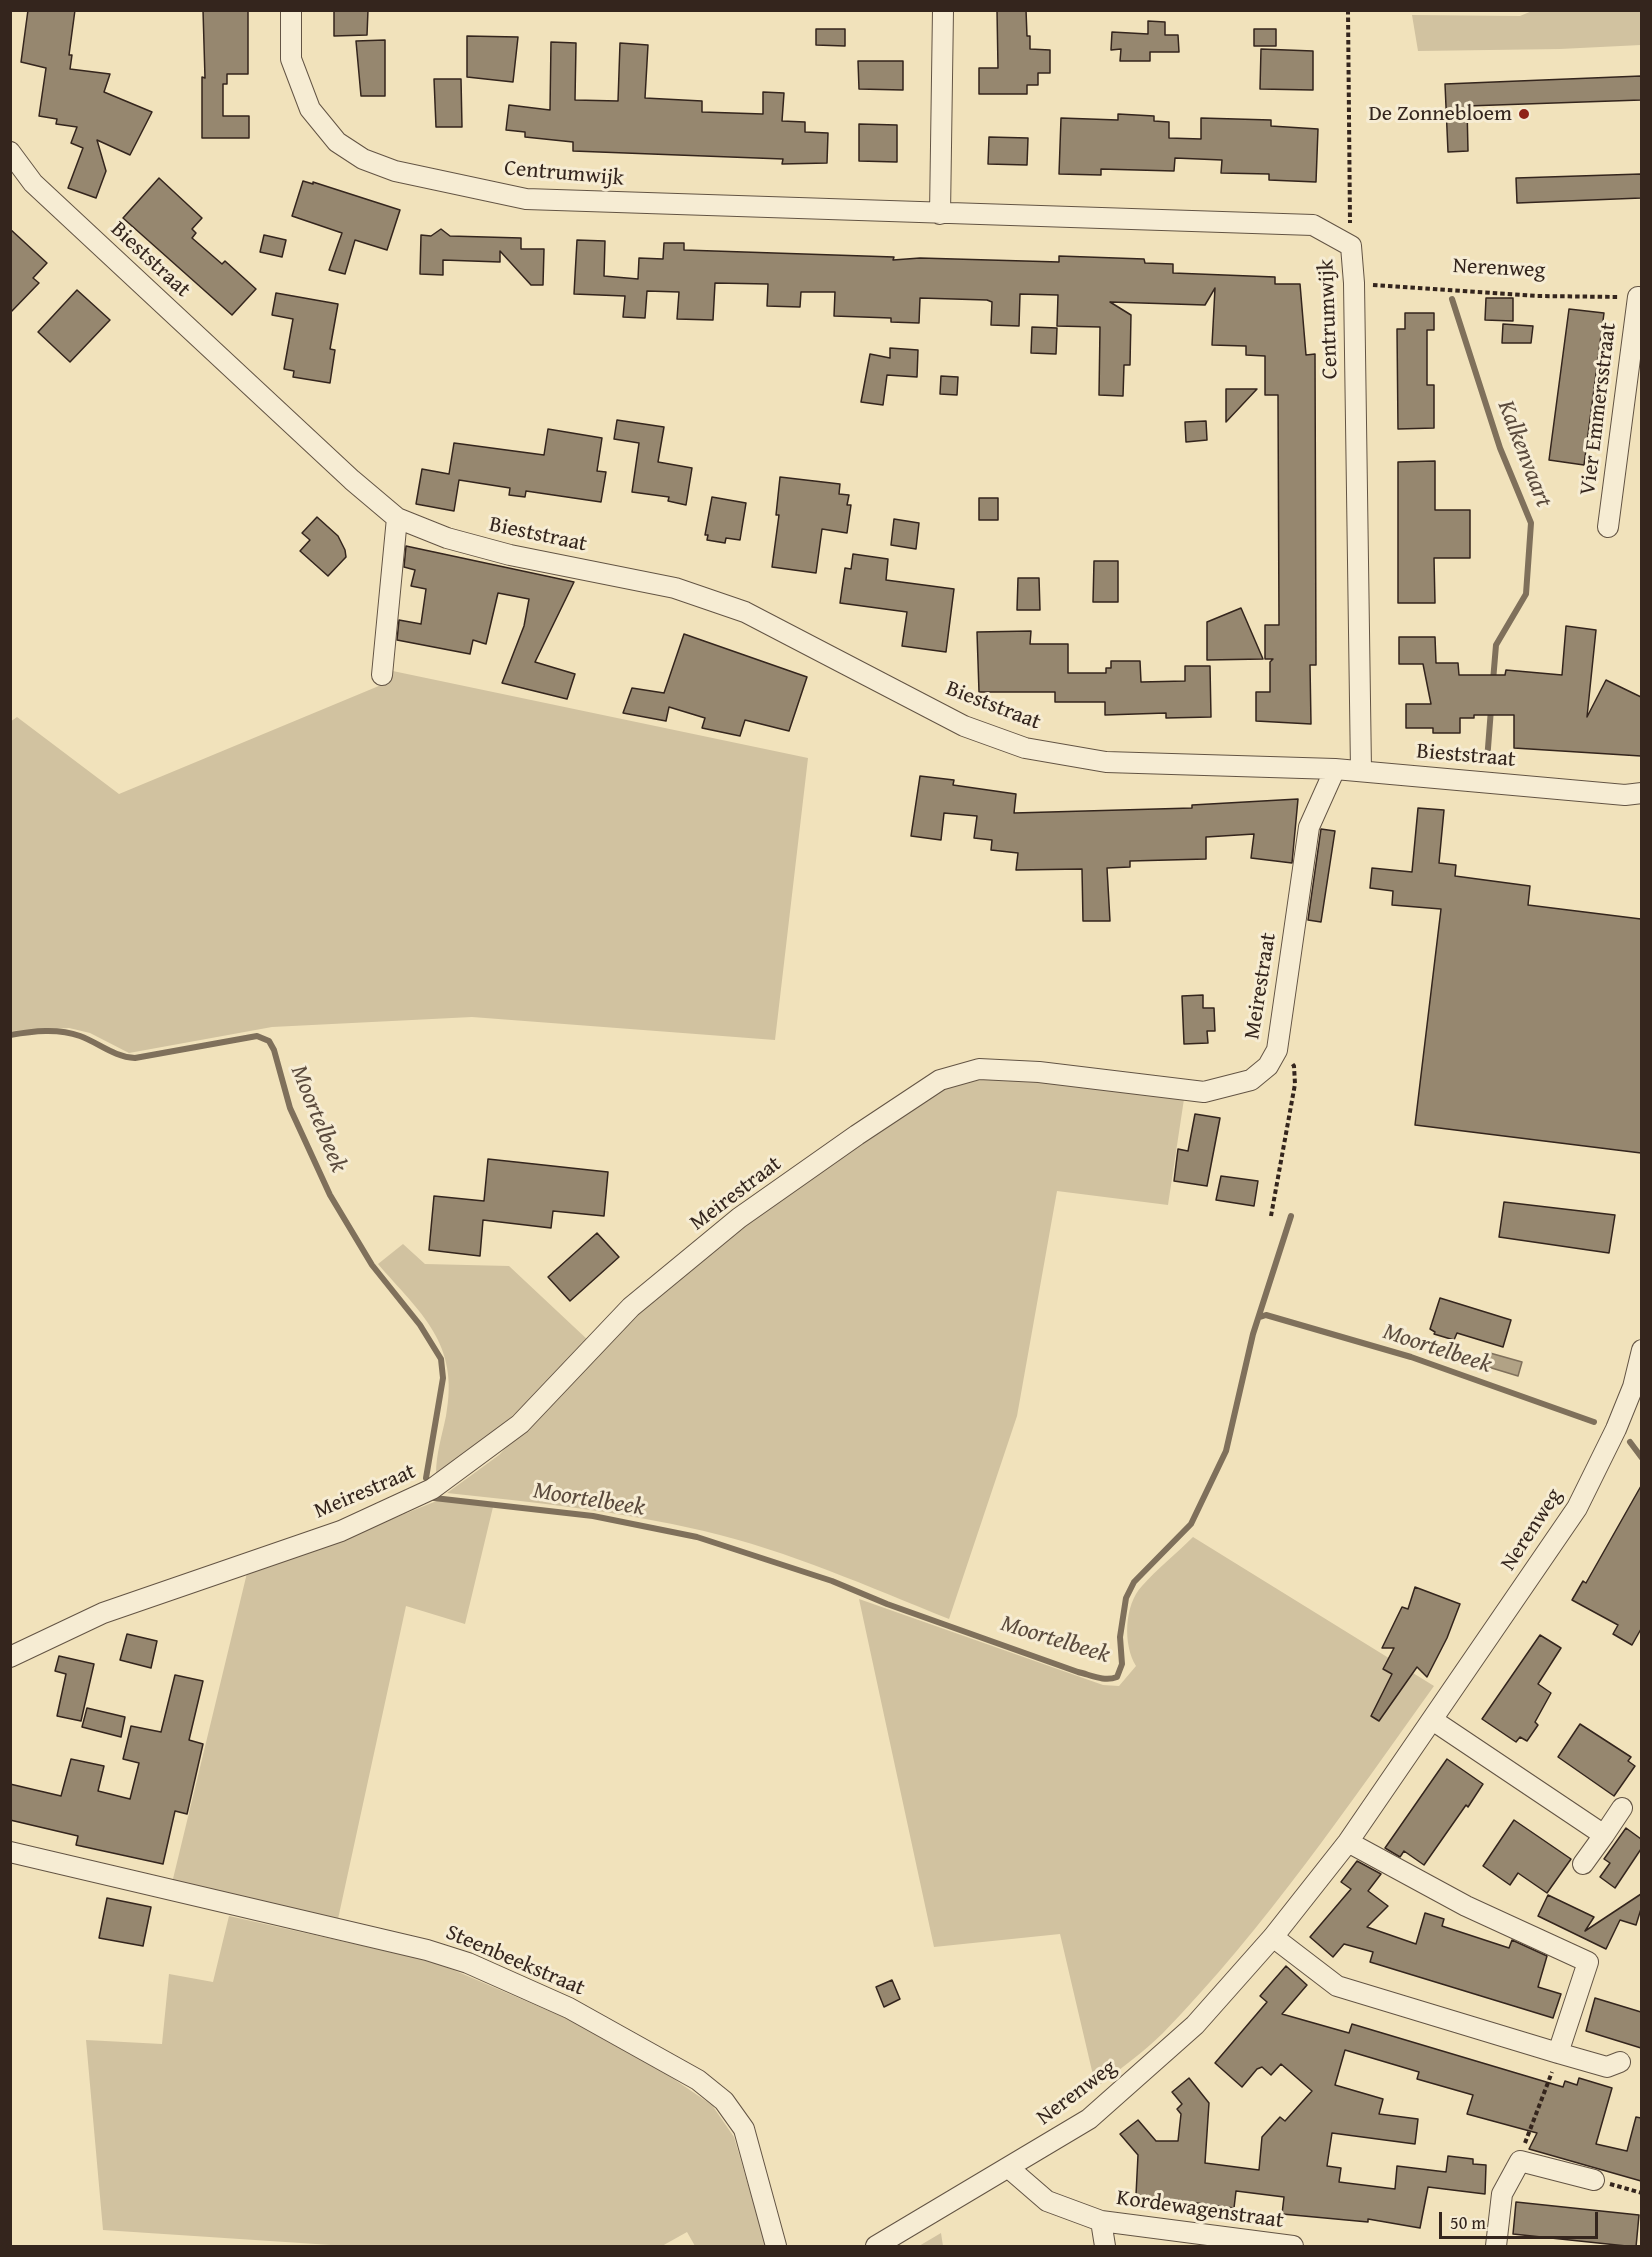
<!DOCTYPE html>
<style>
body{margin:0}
#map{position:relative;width:1652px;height:2257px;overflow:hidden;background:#f1e2bb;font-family:"Gentium Book Plus",serif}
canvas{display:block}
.frame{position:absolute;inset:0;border:12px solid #34251d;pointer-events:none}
.scale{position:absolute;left:1439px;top:2212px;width:159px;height:27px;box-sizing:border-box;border:3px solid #34251d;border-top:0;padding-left:8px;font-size:18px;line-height:21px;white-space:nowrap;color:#34251d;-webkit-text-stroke:4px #f6ecd3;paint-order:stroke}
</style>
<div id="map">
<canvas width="1652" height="2257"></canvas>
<div class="frame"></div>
<div class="scale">50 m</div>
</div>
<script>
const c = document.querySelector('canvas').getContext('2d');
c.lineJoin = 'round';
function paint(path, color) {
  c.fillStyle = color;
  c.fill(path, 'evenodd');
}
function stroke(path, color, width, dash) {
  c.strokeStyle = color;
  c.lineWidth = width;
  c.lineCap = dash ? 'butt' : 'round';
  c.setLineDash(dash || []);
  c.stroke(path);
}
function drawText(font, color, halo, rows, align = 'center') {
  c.font = font + ' "Gentium Book Plus",serif';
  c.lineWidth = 6;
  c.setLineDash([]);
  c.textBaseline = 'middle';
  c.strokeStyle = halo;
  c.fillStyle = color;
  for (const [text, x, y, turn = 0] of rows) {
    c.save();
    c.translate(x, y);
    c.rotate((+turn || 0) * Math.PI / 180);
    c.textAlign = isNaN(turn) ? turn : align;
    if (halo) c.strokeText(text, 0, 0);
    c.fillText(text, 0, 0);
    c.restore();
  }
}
const green = new Path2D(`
 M1532,11H1641V45L1560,49L1418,51L1412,15L1520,16Z
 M388,670L808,758L775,1040L472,1017L272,1027L129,1053L90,1033L69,1028L11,1031L10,722L17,717L119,794L386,683Z
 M1012,1077L1184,1099L1168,1205L1057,1191L1017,1416L949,1619C869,1587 789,1551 704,1531C619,1511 534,1502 447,1493L499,1455L614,1334L736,1231L825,1167L934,1094L961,1082Z
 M403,1244L425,1264L509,1266L589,1341L532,1399L496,1430L436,1474C436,1453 442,1436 446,1416C460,1343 421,1314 378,1264Z
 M439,1500L493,1507L465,1624L406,1606L338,1919L172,1883L247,1573L305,1554Z
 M1193,1537L1434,1686C1348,1806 1266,1927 1163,2033C1143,2053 1118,2070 1096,2088L1060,1934L934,1947L859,1599L1103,1685L1119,1686L1136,1666C1123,1645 1124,1605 1142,1586C1157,1569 1176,1554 1193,1537Z
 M229,1916L435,1962L570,2020L650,2063L712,2105L734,2137L766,2246H695L687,2232L662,2246H346L103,2230L86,2040L162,2044L169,1974L213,1982Z
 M941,2233L943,2246H919Z`);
const water = new Path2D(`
 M1490,1353L1522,1362L1518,1376L1485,1366Z`);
const stream = new Path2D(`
 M1452,299L1500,448L1531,523L1526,594L1496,645L1493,681
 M1487,761L1491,709
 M10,1035C33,1031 58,1028 80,1036C99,1043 114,1057 135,1058L257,1036L269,1041L274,1050L290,1108L330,1195L372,1265L420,1325L441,1359L443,1378L426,1478
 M1260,1317L1266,1315L1411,1357L1594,1422
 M1630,1442L1642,1458
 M434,1498L593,1516L697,1537L832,1581L887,1604L1078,1672C1091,1675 1104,1682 1117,1677L1122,1664L1120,1637L1126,1598L1134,1582L1191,1524L1226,1451L1253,1334L1291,1216`);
const building = new Path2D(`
 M28,10H75L69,55H72L70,69L110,74L104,92L152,112L130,155L97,140L106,171L96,198L68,188L83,148L71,143L77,127L56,124L57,119L39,116L46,68L21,62Z
 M203,10H248V74H227V84H223V116H249V138H202V77L205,78Z
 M334,10H368L367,35L334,36Z
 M997,10H1026L1027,36H1030V49L1050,50V73H1038V85H1027V94H979V68H998Z
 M1148,21L1165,22V35H1178L1179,52H1150V61H1120L1121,49L1111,50L1112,32L1148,34Z
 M816,29H845V46L816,45Z
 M1254,29H1276V46H1254Z
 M467,36L518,37L513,82L467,77Z
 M385,40V96H361L356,41Z
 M551,42L576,43L575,100L618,101L620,43L648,45L645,98L702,101V112L763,114V92L784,93L782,121L805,122V132L828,133L827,163L782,164L783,159L573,151V142L525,137V132L506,130L509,105L550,110Z
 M1261,49L1313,51V90L1260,89Z
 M858,61H903V90L859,89Z
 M1641,76V100L1467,106L1468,151L1448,152L1445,84Z
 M434,79H461L462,127H436Z
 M1118,114L1154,116V121L1169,122V138L1201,139V118L1271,120V126L1318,129L1316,182L1269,180V174L1221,173L1222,160L1175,158L1174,171L1101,169V175L1059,174L1061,118L1118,120Z
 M859,124L897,125V162L859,161Z
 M989,137L1028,138L1027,165L988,164Z
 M1641,174V198L1517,203L1516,178Z
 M159,178L202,218L192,229L196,233L192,238L222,264L225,261L256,289L232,315L123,218Z
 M303,181L313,184V182L400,210L387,250L355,240L345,274L329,270L342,233L292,216Z
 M10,229L47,263L33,278L39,283L10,313Z
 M441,229L450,236L521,238V249H544L543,285H531L500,251V262L443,260V275L420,274L421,235L431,236Z
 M264,235L286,240L282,257L260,252Z
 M577,240L605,241L604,276L638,279L639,258L663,259L664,243H684V250L894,257L893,260L920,258L1059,262V256L1144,259L1145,263L1173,264V273L1275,277V284H1300L1306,355L1315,354L1316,665H1310L1311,724L1256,721V692H1270V662L1273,659H1265V625H1279L1278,395H1265V356L1246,355V346L1212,345L1215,288L1205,305L1110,302L1131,315L1130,365H1124L1123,396L1099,395L1100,327L1057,326L1058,295L1020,294L1019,326L991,325L992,302L987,300L920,298L919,323L891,322V318L834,316L835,292H801L800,307L767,306L768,284L715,283L713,320L677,319L679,292L647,291L645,318L623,317L625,296L574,294Z
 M77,290L110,320L70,362L38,332Z
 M276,293L338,304L330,349L335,350L330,383L293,377L294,371L284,369L293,319L272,315Z
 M1486,298H1513V321L1485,320Z
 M1569,309L1604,313L1584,465L1549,460Z
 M1405,313H1434V330H1427V385H1434V428L1398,429L1397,329H1405Z
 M1503,324L1533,326L1531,343H1502Z
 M1032,327L1057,328L1056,354L1031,353Z
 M890,348L918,350L917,377L887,375L883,405L861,402L870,354L890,358Z
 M941,376L958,377L957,395L940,394Z
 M1226,389H1257L1226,422Z
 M617,420L664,427L658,462L692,468L686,505L668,501L669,497L632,492L639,443L614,439Z
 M1206,421L1207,440L1186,442L1185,422Z
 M548,429L602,438L597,471L606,472L601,502L526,491L525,497L509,495L510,488L459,480L454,511L416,504L422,469L449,474L454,443L544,455Z
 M1435,461V510H1470V558H1434L1435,603H1398V462Z
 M780,477L840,484L839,494L849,495L847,505H851L847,533L822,529L816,573L772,567L779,515H776Z
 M712,497L746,503L740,540L726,538L725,543L707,540L708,535H705Z
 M979,498H998V520H979Z
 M317,517L338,536L345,550L346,557L328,576L300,551L310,540L302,533Z
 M894,519L919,523L916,549L891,545Z
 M406,546L574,582L535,662L575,674L567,699L502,683L524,626L529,599L498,593L486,644L473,640L470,654L397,640L399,620L421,624L426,589L411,586L415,570L404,567Z
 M853,554L888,559L886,580L954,589L946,652L902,646L907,612L840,603L845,568L851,569Z
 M1094,561H1118V602H1093Z
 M1018,578H1039L1040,610H1017Z
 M1241,608L1263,659L1207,660V622Z
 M1566,626L1596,630L1587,717L1606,680L1641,697V756L1514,748V715H1474V718H1460V733H1433V728H1406V704H1431L1423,664H1399V637H1435L1436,663H1458L1459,675H1505L1506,670L1562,675Z
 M1031,631L1030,644H1068V673H1106V668H1111V661H1140L1141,682L1185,681V666H1210L1211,717L1166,718V713L1105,715V702H1055V692H979L977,632Z
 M684,634L807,677L789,731L745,720L740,736L702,728L705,718L669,707L666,721L623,713L632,688L664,693Z
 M920,776L954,780L953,785L1016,794L1014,813L1192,808V805L1298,799L1292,863L1251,858L1254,834L1206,837V859L1130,861V867L1107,868L1110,921H1083L1082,869L1016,870L1018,853L991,850L992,840L974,838L977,816L944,813L941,840L911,836Z
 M1418,808L1444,810L1439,863L1456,865L1455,876L1530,886L1528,905L1641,919V1153L1415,1125L1441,909L1392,905L1393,891L1370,888L1372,868L1412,872Z
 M1321,829L1335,831L1321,922L1308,920Z
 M1203,995V1008H1214L1215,1031H1207L1208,1043L1184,1044L1182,996Z
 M1195,1114L1220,1118L1207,1186L1174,1181L1178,1149L1188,1151Z
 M488,1159L608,1172L604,1216L553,1211L551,1228L483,1220L480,1256L429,1250L434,1196L484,1201Z
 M1221,1176L1258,1181L1254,1206L1216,1200Z
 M1504,1202L1615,1215L1609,1253L1499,1237Z
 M597,1233L619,1257L570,1301L548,1277Z
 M1440,1298L1511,1320L1503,1347L1457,1333L1454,1340L1434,1334L1435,1332L1430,1329Z
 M1641,1486V1629L1632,1645L1613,1634L1618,1625L1572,1600L1583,1581L1586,1583Z
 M1415,1587L1460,1604L1447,1638L1427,1677L1417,1667L1379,1721L1371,1716L1392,1674L1383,1669L1394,1648H1382L1402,1607L1408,1609Z
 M127,1634L157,1641L151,1668L120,1660Z
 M1540,1635L1561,1648L1538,1684L1551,1693L1535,1722L1538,1725L1527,1741L1520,1737L1516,1742L1482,1719Z
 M59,1656L94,1664L81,1721L57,1716L66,1674L55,1671Z
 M175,1675L203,1681L189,1740L203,1744L187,1814L175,1811L163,1864L76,1845L78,1836L10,1820V1784L61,1796L71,1759L104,1766L98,1791L130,1799L139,1763L123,1759L131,1726L161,1732Z
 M87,1708L125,1717L121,1737L82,1727Z
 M1580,1724L1631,1757L1628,1761L1635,1766L1614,1796L1558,1757Z
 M1447,1759L1483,1784L1468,1807L1466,1805L1424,1865L1404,1851L1400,1857L1385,1848Z
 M1514,1820L1571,1859L1547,1893L1518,1873L1510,1885L1483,1866Z
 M1626,1828L1641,1839V1849L1615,1888L1600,1877L1610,1863L1604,1859Z
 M1357,1861L1381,1874L1368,1891L1388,1906L1367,1927L1416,1944L1425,1913L1444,1919L1442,1926L1509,1948L1512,1940L1547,1956L1538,1987L1561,1994L1553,2018L1370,1962L1373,1952L1344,1944L1333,1957L1310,1937L1351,1889L1341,1882Z
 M1641,1894V1909L1636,1925L1620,1920L1606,1949L1538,1916L1548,1895L1594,1917L1585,1931Z
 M107,1898L151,1907L143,1946L99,1938Z
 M1286,1966L1307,1985L1282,2014L1349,2033L1352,2024L1563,2087L1565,2081L1577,2085L1579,2078L1612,2088L1596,2144L1627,2151L1636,2117L1641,2118V2181L1529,2149L1537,2133L1467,2114L1473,2095L1417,2079L1419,2072L1345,2050L1335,2085L1383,2099L1379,2114L1418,2119L1415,2144L1332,2133L1327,2166L1341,2168L1339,2182L1395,2189L1397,2166L1446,2172L1448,2156L1473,2159V2164L1486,2165L1485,2194L1428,2187L1420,2228L1368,2219V2222L1282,2214L1284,2197L1236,2191L1234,2208L1136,2195L1138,2155L1120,2134L1138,2120L1156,2141H1178L1181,2114L1177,2109L1182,2104L1172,2092L1189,2078L1209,2103L1205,2163L1259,2170L1262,2137L1280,2117L1285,2121L1312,2091L1281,2064L1271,2075L1262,2067L1257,2069L1242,2087L1215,2063L1267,2002L1260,1996Z
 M892,1980L900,1999L884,2007L876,1987Z
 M1595,1998L1641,2012V2048L1586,2031Z
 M1516,2202L1639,2215L1636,2247L1513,2234Z`);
const path = new Path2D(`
 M1348,10L1350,223
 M1373,285L1537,296L1620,297
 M1271,1216L1295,1084L1294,1066L1291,1062
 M1525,2143L1552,2072
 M1610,2184L1642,2193`);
const street = new Path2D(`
 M291,10V59L310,109L337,142L363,159L395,171L526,199L1313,225L1351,246L1354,283L1361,770
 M10,152L33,183L352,480L397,518L447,538L510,555L675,588L745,612L964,726L1025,748L1106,762L1335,769L1625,795L1642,793
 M940,214L943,10
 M1608,527L1638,297
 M382,675L397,518
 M10,1657L103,1613L341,1531L432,1489L520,1424L631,1307L739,1218L857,1135L940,1080L979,1069L1039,1072L1204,1092L1251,1080L1268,1066L1277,1050L1309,827L1335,769
 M1434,1721L1604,1835L1622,1808
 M10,1852L427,1950L468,1963L569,2008L698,2080L724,2101L744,2129L776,2246
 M1583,1864L1604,1835
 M1273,1937L1337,1986L1558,2053L1588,1962L1466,1906L1348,1842
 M1558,2053L1607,2067L1620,2062
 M1010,2169L1047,2201L1101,2221L1293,2246
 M1101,2221L1105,2246
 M876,2246L1089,2119L1195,2025L1273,1937L1348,1842L1577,1508L1616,1429L1633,1387L1642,1350
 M1496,2246L1502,2194L1520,2161L1594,2180`);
const markers = [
 [1524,114,6,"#8f2418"]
];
const poiNames = [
 ["De Zonnebloem",1512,114]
];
const streetNames = [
 ["Centrumwijk",564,174,5],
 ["Bieststraat",150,260,43],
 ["Nerenweg",1499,269,3],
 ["Centrumwijk",1329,319,-92],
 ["Vier Emmersstraat",1599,409,-83],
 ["Bieststraat",538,535,12],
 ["Bieststraat",993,706,21],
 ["Bieststraat",1466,756,5],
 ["Meirestraat",1261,986,-81],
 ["Meirestraat",736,1194,-37],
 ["Meirestraat",365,1492,-23],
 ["Nerenweg",1532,1530,-57],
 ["Steenbeekstraat",515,1961,23],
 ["Nerenweg",1077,2093,-37],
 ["Kordewagenstraat",1200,2210,8]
];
const waterNames = [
 ["Kalkenvaart",1524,454,69],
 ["Moortelbeek",318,1119,68],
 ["Moortelbeek",1437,1349,18],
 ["Moortelbeek",589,1500,9],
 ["Moortelbeek",1055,1640,17]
];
paint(green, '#d1c2a0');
paint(water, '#b1a285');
stroke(water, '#7f705b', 1.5);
stroke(stream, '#7f705b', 6);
paint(building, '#96876f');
stroke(building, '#34251d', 1.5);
stroke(street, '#635444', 22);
stroke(path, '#34251d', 4, [4.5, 3]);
stroke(street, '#f6ecd3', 20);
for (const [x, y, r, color] of markers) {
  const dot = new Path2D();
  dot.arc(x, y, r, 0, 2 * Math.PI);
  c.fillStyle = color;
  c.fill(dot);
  stroke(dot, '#f6ecd3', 2);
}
drawText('22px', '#34251d', '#f6ecd3', poiNames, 'right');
drawText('22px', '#34251d', '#f6ecd3', streetNames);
drawText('italic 24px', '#5a4a3c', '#f6ecd3', waterNames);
</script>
